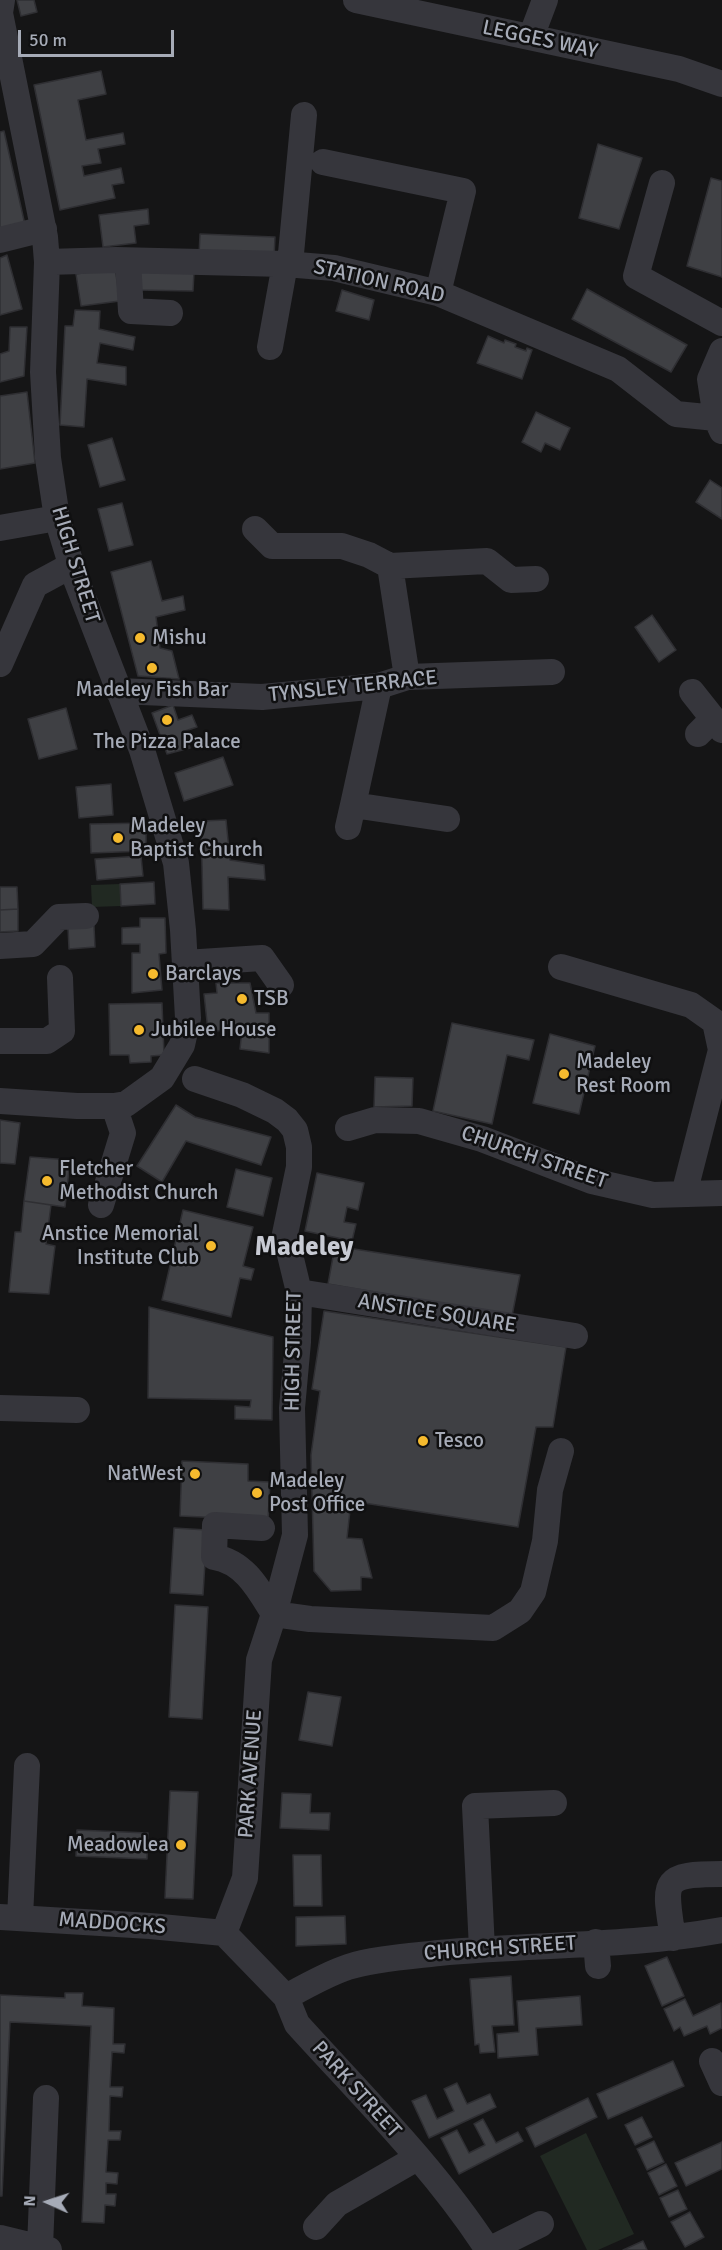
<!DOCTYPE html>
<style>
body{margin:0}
#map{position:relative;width:722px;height:2250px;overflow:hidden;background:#151516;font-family:Signika,sans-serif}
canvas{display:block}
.north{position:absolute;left:18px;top:2172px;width:60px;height:60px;-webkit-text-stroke:4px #101011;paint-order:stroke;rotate:273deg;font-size:16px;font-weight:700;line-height:24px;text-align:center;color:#a6abb7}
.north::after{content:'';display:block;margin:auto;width:21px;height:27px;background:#a6abb7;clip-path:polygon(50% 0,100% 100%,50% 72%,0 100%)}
.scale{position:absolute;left:18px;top:30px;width:156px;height:27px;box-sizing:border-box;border:3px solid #a6abb7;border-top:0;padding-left:8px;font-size:18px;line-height:21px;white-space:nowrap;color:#a6abb7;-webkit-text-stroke:4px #101011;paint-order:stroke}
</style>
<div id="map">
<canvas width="722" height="2250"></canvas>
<div class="north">N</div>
<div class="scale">50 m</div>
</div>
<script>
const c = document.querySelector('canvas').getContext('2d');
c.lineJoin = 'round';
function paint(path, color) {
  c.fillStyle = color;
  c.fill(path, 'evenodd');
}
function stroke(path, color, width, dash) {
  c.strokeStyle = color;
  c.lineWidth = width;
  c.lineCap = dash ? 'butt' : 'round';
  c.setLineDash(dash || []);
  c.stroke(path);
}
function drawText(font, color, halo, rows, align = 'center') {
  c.font = font + ' Signika,sans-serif';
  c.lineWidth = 5;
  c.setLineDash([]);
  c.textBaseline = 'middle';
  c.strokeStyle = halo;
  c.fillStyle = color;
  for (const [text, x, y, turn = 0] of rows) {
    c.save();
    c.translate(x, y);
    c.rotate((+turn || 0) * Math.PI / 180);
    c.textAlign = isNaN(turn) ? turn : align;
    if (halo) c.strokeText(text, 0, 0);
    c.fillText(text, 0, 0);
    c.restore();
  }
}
const green = new Path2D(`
 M120,884L121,906L92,907L91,885Z
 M586,2133L634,2234L598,2250H587L540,2156Z`);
const building = new Path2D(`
 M17,0H34L37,12L21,16Z
 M101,71L106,94L78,100L86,140L123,133L125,144L98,149L101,163L82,166L84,176L121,168L124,183L112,185L115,198L60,210L34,85Z
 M4,131L25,225L0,230V132Z
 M598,144L642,158L619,229L579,218Z
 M711,178L722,181V277L687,266Z
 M148,209L149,224L134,226L136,243L103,247L99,215Z
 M200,234L275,237L274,258L199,255Z
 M7,255L22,309L0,315V258Z
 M115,268L120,301L81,306L76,274Z
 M136,271L194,272L193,291L136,290Z
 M587,289L687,345L671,372L572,319Z
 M342,290L374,300L369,320L336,311Z
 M75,310L100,311L99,329L135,337L133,350L100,343L97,363L126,367V385L87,379L84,427L60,425L65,326H73Z
 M10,327H27L24,376L0,382V354L9,351Z
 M488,336L504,343L505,340L516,344L515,347L526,351L527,348L532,350L522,379L477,363Z
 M27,392L35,463L0,469V396Z
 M536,412L570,428L560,450L545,443L541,452L522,442Z
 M112,438L125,480L100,487L88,445Z
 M710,480L722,488V519L696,502Z
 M122,503L133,545L109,551L98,509Z
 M151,561L162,601L183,596L185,610L156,617L160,648L172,651L179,679L138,676L111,572Z
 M652,615L676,650L659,662L635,627Z
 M173,705L178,720L192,715L197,727L185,731L190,748L167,754L152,713Z
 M66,708L77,749L39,759L28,719Z
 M223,757L233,785L184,801L175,773Z
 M111,784L113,815L79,818L76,787Z
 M226,820L230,860L264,865L265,880L228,877L229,910L203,909L201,821Z
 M146,823V851L91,853L90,824Z
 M141,856L143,876L97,880L95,859Z
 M154,882L155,904L121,906L120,884Z
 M0,887H17L18,909L0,910Z
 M18,909V931L0,932V910Z
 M140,918H165L166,953L159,954L162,990L132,993V953H140V944H122V928L140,927Z
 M94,926L95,947L69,949L68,928Z
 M216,983H250L256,1013H269V1053L240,1049L242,1030L208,1031L204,994L217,993Z
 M162,1003L164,1055L151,1056V1062L130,1063L129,1055H110L109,1004Z
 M452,1023L534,1040L529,1060L507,1055L492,1124L433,1111Z
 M550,1034L595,1046L579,1114L533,1103Z
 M375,1077L413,1078L412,1106L374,1107Z
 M176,1105L195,1117L271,1137L261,1165L186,1141L162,1182L137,1166Z
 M0,1120L20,1123L15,1164L0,1163Z
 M30,1157L70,1160L65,1207L24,1201Z
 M236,1169L272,1178L263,1216L227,1207Z
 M317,1173L364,1183L358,1210L347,1207L344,1222L356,1224L352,1241L305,1231Z
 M24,1201L51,1205L46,1244L55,1246L49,1294L9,1292L15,1232H21Z
 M183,1210L253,1227L243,1266L254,1269L251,1280L240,1278L231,1317L162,1300Z
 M335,1246L520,1275L512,1316L328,1284Z
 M149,1307L273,1337L272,1420L235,1419V1406L250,1407L251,1400L148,1398Z
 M324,1311L566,1347L553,1427H536L518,1527L351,1501L347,1538L362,1539L372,1578L361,1577V1590L331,1591L314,1571L311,1455L320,1391L312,1389Z
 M182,1461L248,1464V1481L270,1482L268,1520L180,1516Z
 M174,1528L207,1530L203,1595L170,1593Z
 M175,1605L208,1607L202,1719L169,1717Z
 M308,1692L341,1697L332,1746L299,1740Z
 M170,1791L198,1792L193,1899L165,1898Z
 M282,1793L311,1794L310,1813H330L329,1830L280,1828Z
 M77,1830L148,1833L147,1859L76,1856Z
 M293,1855H321L322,1906H294Z
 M345,1916L346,1944L296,1946V1917Z
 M667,1957L684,1996L662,2006L645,1966Z
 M511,1976L514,2025L492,2026L495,2052L480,2053L479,2044L475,2045L470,1979Z
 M65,1993H83L82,2006L114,2008L113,2044H125L124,2053L112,2052L110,2087H123L122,2097L110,2096L109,2131H121L120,2140H108L106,2172L118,2173L117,2184L106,2183V2194H116L115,2206L105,2205L104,2223L82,2222L91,2026L10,2022L2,2196H0V1995L65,1998Z
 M580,1996L582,2025L536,2028L538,2055L498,2058L497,2034L519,2032L517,2001Z
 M685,1999L693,2016L721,2003L722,2028L710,2034L707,2026L684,2036L680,2027L674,2031L664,2009Z
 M673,2061L684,2086L608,2119L597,2094Z
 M457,2083L467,2104L490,2094L496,2107L429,2138L412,2101L426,2095L437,2119L454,2111L444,2089Z
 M588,2098L597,2117L535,2147L526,2128Z
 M642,2117L652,2137L635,2145L625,2125Z
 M483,2119L496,2143L518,2132L523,2141L459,2174L441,2138L457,2130L469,2153L485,2145L474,2124Z
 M654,2141L664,2162L647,2170L637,2149Z
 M722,2142V2169L686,2186L675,2163Z
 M666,2164L677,2186L659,2195L648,2173Z
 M678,2190L687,2209L669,2217L660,2198Z
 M690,2212L704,2237L685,2247L671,2222Z
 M643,2241L647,2250H623Z`);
const minor = new Path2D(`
 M356,0L679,69L722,84
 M531,37L545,0
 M323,162L463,191L438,293
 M662,183L636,276L722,323
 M0,240L44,229
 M128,261L131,311L170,313
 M47,262L116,260L285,264L334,268L438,293L618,369L676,414L716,418
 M290,264L304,115
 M270,347L285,264
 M722,351L710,379L716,418L722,431
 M0,528L57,518
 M255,529L272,546H342L369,555L390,566L407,677
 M390,566L487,561L511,580L536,579
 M0,664L35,585L72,565
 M379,686L353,805L447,819
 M118,691L262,697L379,686L407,677L552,672
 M692,692L722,730
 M698,734L713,719
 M348,827L353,805
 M0,946L33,944L59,917L86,916
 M185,963L262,958L281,985
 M561,967L691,1005L715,1022L721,1050L684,1194
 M0,1041H47L62,1031L60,978
 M195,1079L242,1095L275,1111L287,1120L295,1130L299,1147V1167L285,1234L299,1292L298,1342L292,1408L295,1535L274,1614L259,1660L245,1878L224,1933
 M0,1101L77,1106H114L126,1104L162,1078L182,1045L188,1018L183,930L176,863L142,750L74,574L57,518L48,458L43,372L47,262L45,237L0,13L2,0
 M348,1128L375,1120L419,1121L482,1139L592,1181L653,1195L722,1193
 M101,1205L123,1133L114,1106
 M299,1292L575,1336
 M0,1408L77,1410
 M262,1528L215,1525L214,1557C245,1562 259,1590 274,1614
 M274,1614L310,1619L493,1628L520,1611L533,1592L545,1541L550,1490L561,1451
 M0,1917L150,1926L224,1933
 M20,1918L27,1766
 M224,1933L286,1997L297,2024C363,2097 435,2168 488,2250
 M673,1938C664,1881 660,1874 722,1874
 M596,1942L598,1966
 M482,1949L475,1806L554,1803
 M286,1997C306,1986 327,1974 348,1967C371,1959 413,1956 439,1953C533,1944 629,1947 722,1930
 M712,2061L722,2083
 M316,2227L337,2204L417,2158
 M0,2238L49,2250
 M40,2247L46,2098
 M489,2250L541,2224`);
const markers = [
 [140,638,6,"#f5ba2e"],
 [152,668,6,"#f5ba2e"],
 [167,720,6,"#f5ba2e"],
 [118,838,6,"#f5ba2e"],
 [153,974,6,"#f5ba2e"],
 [242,999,6,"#f5ba2e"],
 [139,1030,6,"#f5ba2e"],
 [564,1074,6,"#f5ba2e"],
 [47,1181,6,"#f5ba2e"],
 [211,1246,6,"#f5ba2e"],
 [423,1441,6,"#f5ba2e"],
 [195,1474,6,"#f5ba2e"],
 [257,1493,6,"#f5ba2e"],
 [181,1845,6,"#f5ba2e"]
];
const streetNames = [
 ["LEGGES WAY",540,40,12],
 ["STATION ROAD",379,282,13],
 ["HIGH STREET",75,565,73],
 ["TYNSLEY TERRACE",353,687,-6],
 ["CHURCH STREET",534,1158,19],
 ["ANSTICE SQUARE",437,1314,9],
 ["HIGH STREET",294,1351,-89],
 ["PARK AVENUE",251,1774,-86],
 ["MADDOCKS",112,1924,4],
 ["CHURCH STREET",500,1949,-4],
 ["PARK STREET",356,2090,48]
];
const poiNames = [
 ["Mishu",152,638],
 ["Madeley Fish Bar",152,690,"center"],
 ["The Pizza Palace",167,742,"center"],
 ["Madeley",130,826],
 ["Baptist Church",130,850],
 ["Barclays",165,974],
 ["TSB",254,999],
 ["Jubilee House",151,1030],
 ["Madeley",576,1062],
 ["Rest Room",576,1086],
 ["Fletcher",59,1169],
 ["Methodist Church",59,1193],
 ["Anstice Memorial",199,1234,"right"],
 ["Institute Club",199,1258,"right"],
 ["Tesco",435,1441],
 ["NatWest",183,1474,"right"],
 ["Madeley",269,1481],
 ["Post Office",269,1505],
 ["Meadowlea",169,1845,"right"]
];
const districtNames = [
 ["Madeley",304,1248]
];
paint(green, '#212922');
paint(building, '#3f4044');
stroke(building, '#2f2f33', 1.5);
stroke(minor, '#36363c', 26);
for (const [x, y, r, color] of markers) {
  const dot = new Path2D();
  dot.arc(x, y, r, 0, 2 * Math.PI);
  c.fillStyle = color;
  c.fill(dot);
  stroke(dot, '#101011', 2);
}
drawText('21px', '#a6abb7', '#101011', streetNames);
drawText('21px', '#a6abb7', '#101011', poiNames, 'left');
drawText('bold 27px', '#c7cad3', '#101011', districtNames);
</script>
